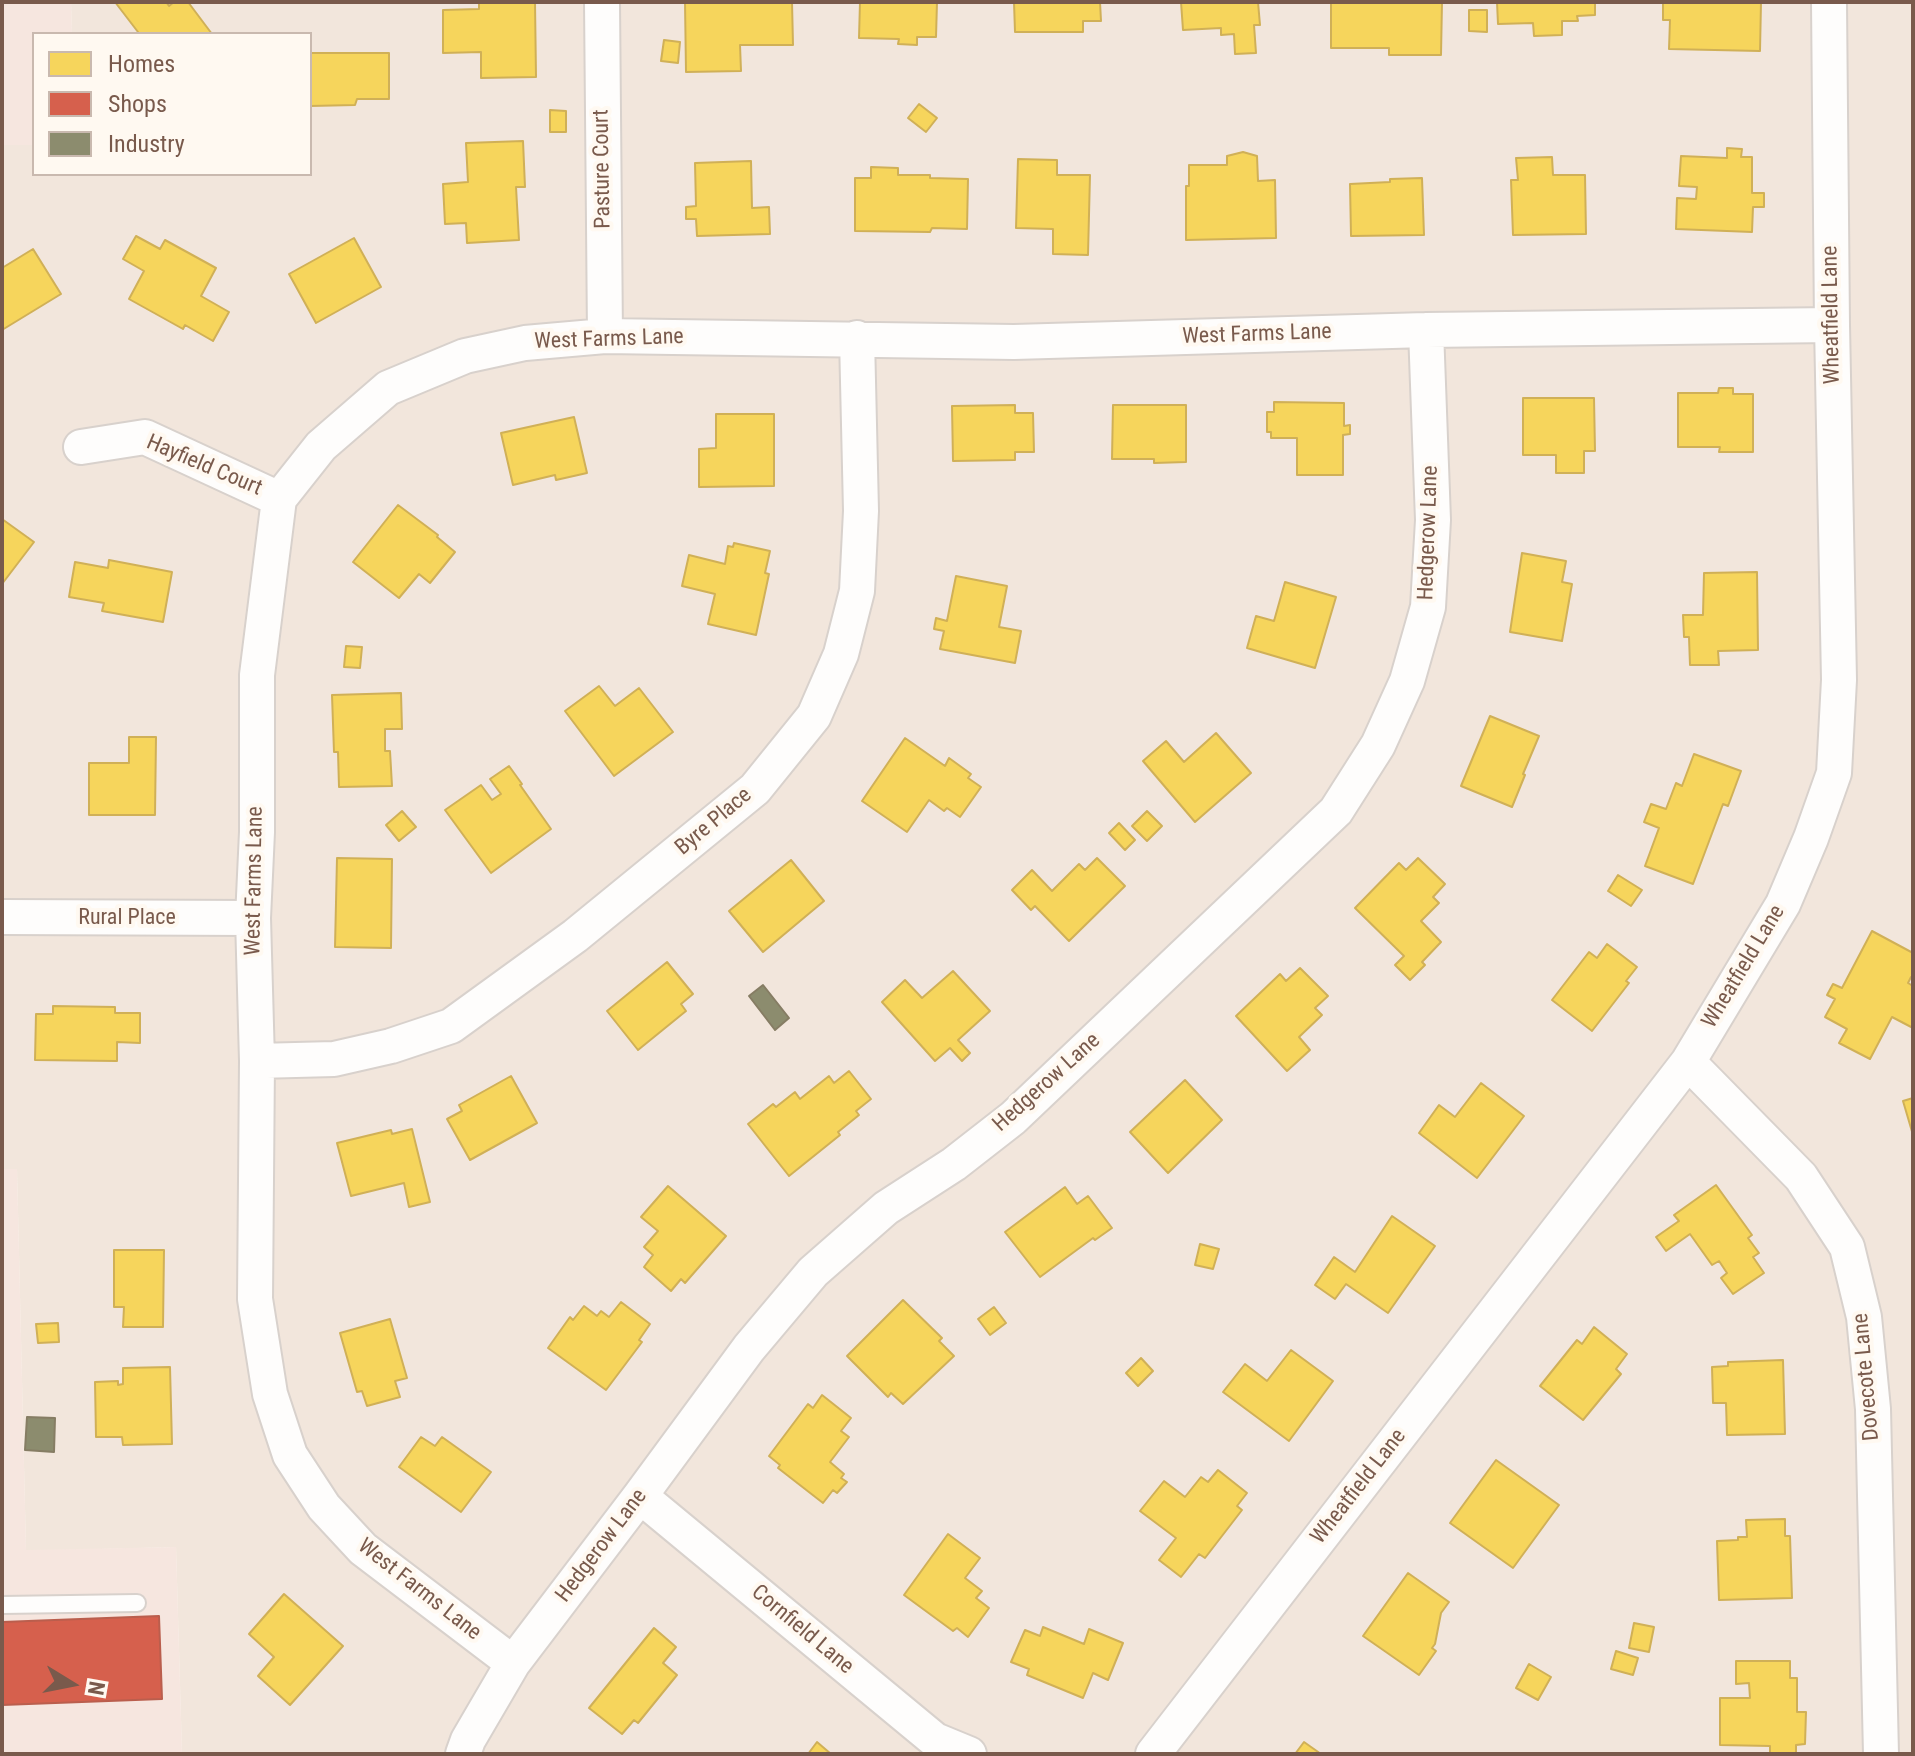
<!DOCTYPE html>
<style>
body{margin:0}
#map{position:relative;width:1915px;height:1756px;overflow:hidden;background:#f9f4ee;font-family:"Roboto Condensed",sans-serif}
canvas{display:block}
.frame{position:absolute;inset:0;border:4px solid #795a4c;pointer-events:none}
.legend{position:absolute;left:32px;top:32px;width:280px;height:144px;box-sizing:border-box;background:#fff9f1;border:2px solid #c9b9af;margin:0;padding:10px 14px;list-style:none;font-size:24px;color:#795a4c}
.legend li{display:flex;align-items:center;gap:16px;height:40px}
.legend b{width:40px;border:2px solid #c9b9af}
.north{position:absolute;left:32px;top:1644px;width:80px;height:80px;-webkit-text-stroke:6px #fff9f1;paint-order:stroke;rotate:100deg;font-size:22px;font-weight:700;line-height:32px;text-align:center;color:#795a4c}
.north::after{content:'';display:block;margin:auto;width:28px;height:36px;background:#795a4c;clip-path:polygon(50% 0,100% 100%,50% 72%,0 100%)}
</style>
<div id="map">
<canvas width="1915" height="1756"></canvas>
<div class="frame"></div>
<ul class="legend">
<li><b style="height:22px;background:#f6d55c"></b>Homes</li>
<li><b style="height:22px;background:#d6604d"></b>Shops</li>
<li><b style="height:22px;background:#8c8c6e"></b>Industry</li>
</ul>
<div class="north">N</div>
</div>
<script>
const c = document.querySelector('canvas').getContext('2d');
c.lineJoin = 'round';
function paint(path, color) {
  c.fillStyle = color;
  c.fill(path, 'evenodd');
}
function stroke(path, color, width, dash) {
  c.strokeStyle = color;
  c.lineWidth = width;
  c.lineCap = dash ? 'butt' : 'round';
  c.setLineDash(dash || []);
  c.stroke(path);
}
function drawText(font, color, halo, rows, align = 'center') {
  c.font = font + ' "Roboto Condensed",sans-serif';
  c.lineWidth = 8;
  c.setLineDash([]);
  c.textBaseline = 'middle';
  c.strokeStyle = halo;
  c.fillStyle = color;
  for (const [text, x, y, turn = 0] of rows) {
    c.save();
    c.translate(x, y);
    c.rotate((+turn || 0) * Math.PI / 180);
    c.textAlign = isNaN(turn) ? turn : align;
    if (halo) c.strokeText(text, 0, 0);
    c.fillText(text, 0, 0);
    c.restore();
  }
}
const residential = new Path2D(`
 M71,2H1913V1754H182L176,1547L26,1551L17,1170L2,1169V145H34V174H310V34H72Z`);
const commercial = new Path2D(`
 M2,2H71L72,34H34V145H2Z
 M2,1169H17L26,1550L176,1547L182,1754H2Z`);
const homes = new Path2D(`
 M115,2H166L169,6L174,2H188L212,34H135L138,32Z
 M479,2H535L536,77L481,78V52L443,53V10L479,9Z
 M685,2H792L793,45H740L741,71L686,72Z
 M860,2H937L936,37H917V45L898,44L899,39L859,38Z
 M1014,2H1100L1101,21H1083V32H1015Z
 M1181,2H1258L1260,25H1254L1256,53L1235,54L1234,34L1221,35V28L1183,30Z
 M1331,2H1442L1441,55H1389V48H1331Z
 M1497,2H1595V15L1577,16L1578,21H1562V35L1534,36L1533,23L1498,24Z
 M1663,2H1761L1760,51L1669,49L1670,20H1663Z
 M1469,10H1487V32L1469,31Z
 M664,40L680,42L678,63L661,61Z
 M310,53H389V99H357L355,105L310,106Z
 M919,104L937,118L926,132L908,118Z
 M550,110L566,111V132H550Z
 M523,141L525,187H516L519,240L467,243L466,223L445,224L443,184L468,182L466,143Z
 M1727,148L1742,149L1741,157H1752V193H1764V207H1753L1752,232L1676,229L1677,198L1696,199L1697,187L1679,186L1681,156L1727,158Z
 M1243,152L1257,156L1258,181L1275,180L1276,238L1186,240V186H1189V165H1227V156Z
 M1552,157L1553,175H1585L1586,234L1513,235L1511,180H1518L1516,158Z
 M1018,159L1057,160V175H1090L1088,255L1053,254V229L1016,228Z
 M751,161L752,208L769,207L770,234L697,236L696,219H686V207L696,206L695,163Z
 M871,167L898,168V175H930V178L968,179L967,229L932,228L930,232L855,231V178H871Z
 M1422,178L1424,235L1351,236L1350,184L1390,182V179Z
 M136,236L160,249L165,240L216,268L201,296L229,312L213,341L185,325L183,329L129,299L144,271L123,259Z
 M354,238L381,287L316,323L289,274Z
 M33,249L61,294L2,330V268Z
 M1719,388H1733V394H1753V452H1719L1720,447H1678V393H1718Z
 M1523,398H1594L1595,451H1584V473H1556V455H1523Z
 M1274,402L1344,403V426L1350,425V434L1343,435V475H1297V438H1271V432H1267V412H1274Z
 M1015,405V413H1033L1034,452H1015V460L953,461L952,406Z
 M1113,405H1186V462L1154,463V459H1112Z
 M716,414H774V486L699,487V449L716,448Z
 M574,417L587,473L556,480L555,475L513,485L501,433Z
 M398,505L438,535L437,537L455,552L430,583L419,574L399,598L353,562Z
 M2,519L34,542L2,584Z
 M734,543L770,551L765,573L769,574L756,635L708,624L715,594L682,586L689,555L725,564L728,546L733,547Z
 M1522,553L1566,561L1562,582L1572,584L1562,641L1510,632Z
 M109,560L172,572L163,622L102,611L104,603L69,597L75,562L108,568Z
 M1757,572L1758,650L1718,651L1719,665H1690L1689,637H1684L1683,615H1703L1704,573Z
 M956,576L1007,586L999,627L1021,631L1015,663L940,649L944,631L934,629L936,618L947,621Z
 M1285,582L1336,597L1315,668L1247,648L1256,616L1274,621Z
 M346,646L362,647L360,668L344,667Z
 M599,686L615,706L639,688L673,732L614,776L565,711Z
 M401,693L402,729H385V751H390L392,786L339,787L338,752H334L332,695Z
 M1490,716L1539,736L1523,774L1525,775L1512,807L1461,786Z
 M1216,733L1251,773L1195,822L1143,761L1166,741L1184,762Z
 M129,737H156L155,815H89V763H129Z
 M905,738L945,766L949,758L971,774L968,778L981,787L960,817L947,808L944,811L929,800L907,832L862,801Z
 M1694,754L1741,771L1728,806L1723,804L1693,884L1645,866L1659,828L1644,822L1651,804L1666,809L1676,783L1682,786Z
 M509,766L522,784L520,785L551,829L491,873L445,810L481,785L492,800L501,794L490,779Z
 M402,811L416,827L399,841L386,825Z
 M1147,811L1162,826L1147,841L1132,826Z
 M1119,823L1135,840L1125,850L1109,833Z
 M337,858L392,859L391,948L335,947Z
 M1097,858L1125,886L1069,941L1035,906L1031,910L1012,890L1032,870L1052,891L1079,864L1085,870Z
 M1418,858L1445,884L1433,897L1439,903L1421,921L1441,942L1422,962L1425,965L1410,980L1395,965L1404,956L1355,908L1399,863L1406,870Z
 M791,860L824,901L763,952L729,911Z
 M1618,875L1642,890L1631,906L1608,891Z
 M1872,931L1913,953V978L1911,977L1908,983L1913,986V1028L1892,1017L1870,1059L1839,1043L1847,1029L1825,1017L1835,999L1827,995L1833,984L1842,988Z
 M1607,944L1637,967L1626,981L1629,983L1592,1031L1552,1000L1589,952L1597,958Z
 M667,962L693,994L681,1004L686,1011L638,1050L607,1011Z
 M1300,968L1328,996L1315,1008L1322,1015L1299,1037L1310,1050L1287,1071L1236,1016L1280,974L1286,981Z
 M953,971L990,1011L958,1040L970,1053L962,1061L950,1048L935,1061L882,1002L905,980L922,998Z
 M53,1006L115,1007V1013H140V1043L117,1042V1061L35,1060L36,1014H53Z
 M849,1071L871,1099L856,1111L859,1115L838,1132L840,1135L789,1176L748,1124L773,1104L776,1107L795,1092L800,1099L829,1076L834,1083Z
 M511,1076L537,1123L470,1160L447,1119L462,1111L459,1105Z
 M1185,1080L1222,1120L1168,1173L1130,1132Z
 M1481,1083L1524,1116L1477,1178L1419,1133L1439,1105L1455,1117Z
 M1913,1098V1135L1903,1101Z
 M412,1129L430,1202L409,1207L404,1183L351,1196L337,1143L391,1130L392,1134Z
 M1716,1185L1752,1235L1748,1238L1759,1253L1753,1257L1764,1273L1733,1294L1721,1278L1727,1273L1719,1261L1712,1265L1690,1234L1666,1251L1656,1237L1679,1221L1674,1215Z
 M668,1186L726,1236L685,1283L681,1279L671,1291L644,1267L653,1255L644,1247L658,1231L641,1217Z
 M1065,1187L1077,1204L1088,1196L1112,1228L1095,1240L1093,1238L1040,1277L1005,1232Z
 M1392,1216L1435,1246L1388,1313L1346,1284L1335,1299L1315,1285L1334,1257L1355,1272Z
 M1200,1244L1219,1249L1213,1269L1195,1265Z
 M114,1250H164L163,1327H123L124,1307H114Z
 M903,1300L942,1338L939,1341L954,1356L903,1404L891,1393L888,1397L847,1356Z
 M621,1302L650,1324L639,1340L642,1342L606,1390L548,1348L570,1317L573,1320L584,1306L597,1316L601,1311L609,1317Z
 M994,1307L1006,1323L990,1335L978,1319Z
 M390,1319L407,1378L395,1381L400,1397L367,1406L362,1391L357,1392L340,1333Z
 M58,1323L59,1342L38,1343L36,1324Z
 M1594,1327L1627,1354L1616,1369L1621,1374L1583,1420L1540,1386L1577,1340L1582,1344Z
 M1291,1350L1333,1381L1289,1441L1223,1392L1245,1364L1267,1381Z
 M1141,1358L1153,1371L1138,1386L1126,1373Z
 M1783,1360L1785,1434L1727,1435L1726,1403H1713L1712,1367L1728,1366V1362Z
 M170,1367L172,1444L123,1445L122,1437H96L95,1382L118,1381V1385L123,1384V1368Z
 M822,1395L851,1418L841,1431L849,1437L830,1462L844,1474L841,1478L847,1482L837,1493L833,1490L823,1503L778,1468L780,1465L769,1456L808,1404L813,1408Z
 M421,1437L435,1446L442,1437L491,1472L461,1512L399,1467Z
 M1496,1460L1559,1505L1513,1568L1450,1523Z
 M1218,1470L1247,1493L1237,1506L1242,1510L1205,1558L1199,1554L1181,1577L1159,1560L1176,1538L1140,1511L1164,1481L1185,1497L1201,1477L1208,1482Z
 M1785,1519V1536H1790L1792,1598L1719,1600L1717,1541L1738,1540V1537H1747L1746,1520Z
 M948,1534L980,1558L965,1578L982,1591L976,1598L989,1608L968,1637L957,1628L953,1631L904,1595Z
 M1408,1573L1449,1602L1441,1613L1435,1644L1432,1648L1436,1651L1419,1675L1363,1636Z
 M284,1594L343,1646L290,1705L258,1676L274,1657L249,1634Z
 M1634,1623L1654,1627L1649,1652L1629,1648Z
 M1043,1627L1084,1644L1089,1629L1123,1643L1108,1680L1093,1673L1083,1698L1027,1675L1029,1669L1011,1662L1025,1630L1040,1636Z
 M654,1628L676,1647L663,1663L677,1675L638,1723L634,1720L622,1734L589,1708Z
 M1616,1651L1638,1658L1633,1675L1611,1669Z
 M1736,1661H1790V1678H1797V1712H1806L1805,1744L1796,1745V1754H1770V1746L1720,1745V1698H1750L1749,1683L1736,1684Z
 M1529,1664L1551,1677L1538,1700L1516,1688Z
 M817,1742L831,1754H808Z
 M1304,1742L1321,1754H1295Z`);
const shops = new Path2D(`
 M159,1616L162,1699L2,1705V1622Z`);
const industry = new Path2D(`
 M763,985L789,1018L775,1030L749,996Z
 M27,1417L55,1418L54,1452L25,1450Z`);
const lane = new Path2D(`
 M2,1605L137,1603`);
const street = new Path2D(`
 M602,2L605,336
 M81,447L145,437L279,499
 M2,917L253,918
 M257,1061L334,1059L391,1046L451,1026L575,936L755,789L814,716L841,654L857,591L861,511L857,338
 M1688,1062L1801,1177L1847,1247L1864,1317L1873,1409L1881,1754
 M640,1496L935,1740L969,1754
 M513,1663L363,1549L324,1507L290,1455L270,1394L255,1299L257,1061L253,918L257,832V675L279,499L321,446L388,388L465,356L525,343L605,336L1014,342L1426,330L1832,325
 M463,1754L468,1740L513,1663L640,1496L749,1348L813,1272L886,1208L954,1164L1013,1118L1336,811L1378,745L1407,681L1428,607L1433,520L1426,330
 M1153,1754L1688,1062L1783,904L1811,838L1834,773L1839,680L1832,325L1829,2`);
const streetNames = [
 ["Pasture Court",603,169,-91],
 ["Wheatfield Lane",1832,315,-91],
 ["West Farms Lane",1257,335,-2],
 ["West Farms Lane",609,340,-2],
 ["Hayfield Court",204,466,23],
 ["Hedgerow Lane",1429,533,-88],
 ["Byre Place",714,822,-40],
 ["West Farms Lane",255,881,-89],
 ["Rural Place",127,918],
 ["Wheatfield Lane",1744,967,-59],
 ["Hedgerow Lane",1047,1083,-42],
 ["Dovecote Lane",1867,1377,-95],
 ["Wheatfield Lane",1359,1487,-52],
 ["Hedgerow Lane",602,1546,-53],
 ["West Farms Lane",419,1590,38],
 ["Cornfield Lane",802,1630,40]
];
paint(residential, '#f2e6dc');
paint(commercial, '#f6e6df');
paint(homes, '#f6d55c');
stroke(homes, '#d0b057', 2);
paint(shops, '#d6604d');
stroke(shops, '#ba5e4d', 2);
paint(industry, '#8c8c6e');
stroke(industry, '#867d64', 2);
stroke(lane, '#d8d1cc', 20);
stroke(street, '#d8d1cc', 38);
stroke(lane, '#fefdfc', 16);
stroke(street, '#fefdfc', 34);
drawText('22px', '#795a4c', '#fff9f1', streetNames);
</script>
